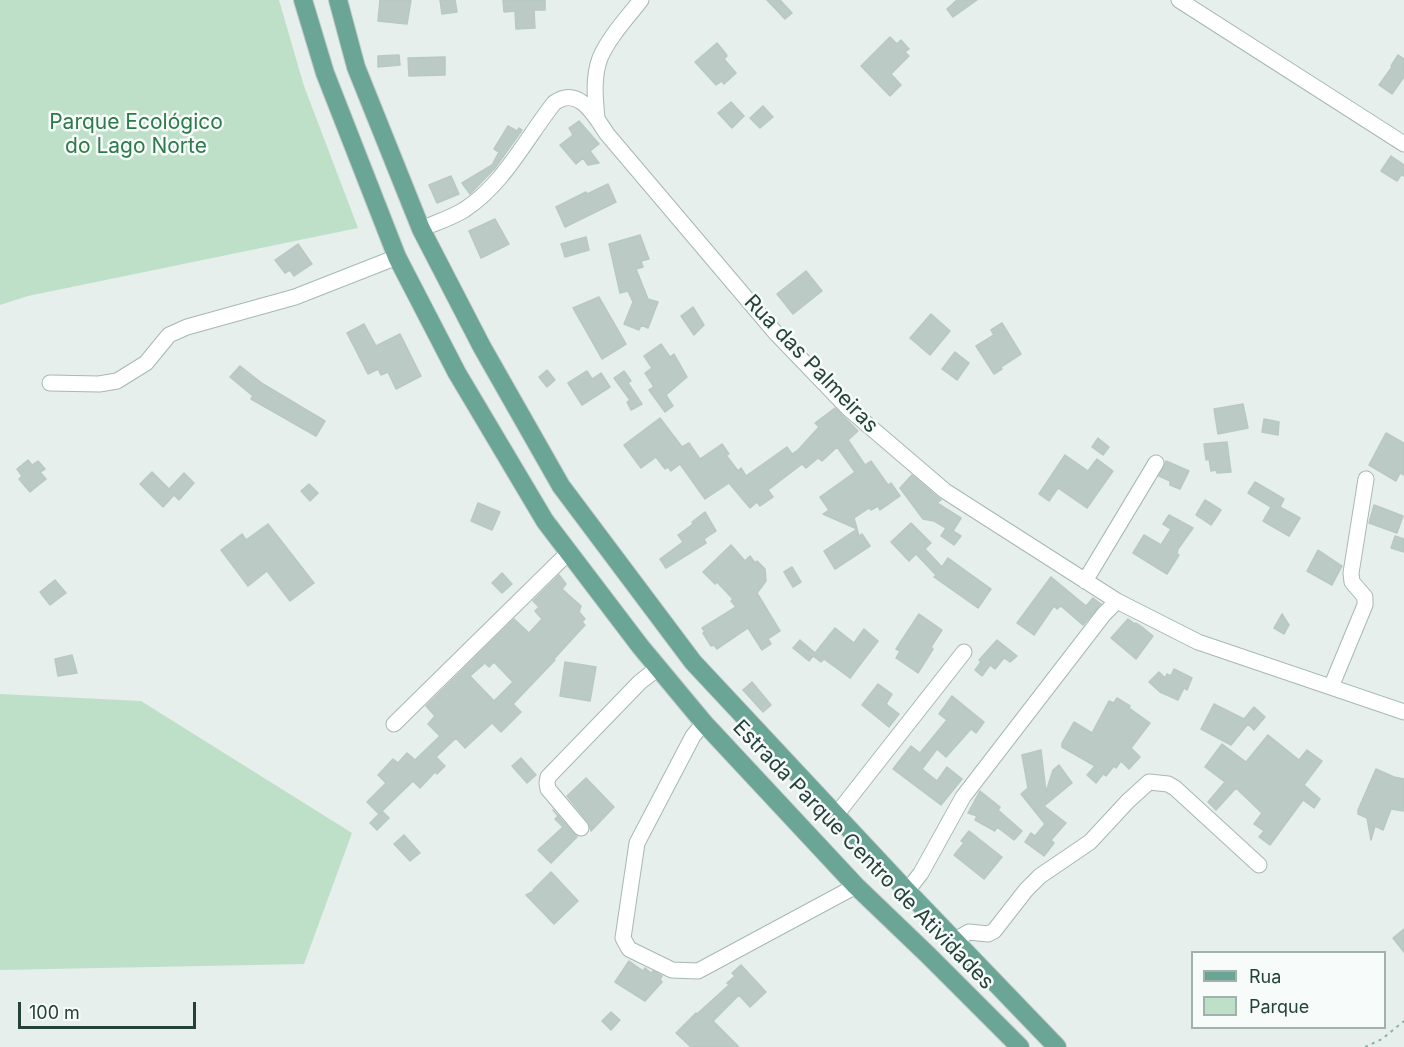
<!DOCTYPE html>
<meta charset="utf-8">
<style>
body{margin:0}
#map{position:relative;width:1404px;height:1047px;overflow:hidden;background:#e6efeb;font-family:Inter,sans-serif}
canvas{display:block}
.legend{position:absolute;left:1191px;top:951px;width:195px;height:78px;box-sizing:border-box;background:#f7fbf9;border:2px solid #a3b1ad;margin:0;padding:8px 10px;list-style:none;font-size:18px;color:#24423a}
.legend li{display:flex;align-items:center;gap:12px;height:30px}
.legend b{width:30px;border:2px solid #a3b1ad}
.scale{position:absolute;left:18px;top:1002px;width:178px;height:27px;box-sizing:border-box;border:3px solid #24423a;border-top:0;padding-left:8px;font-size:18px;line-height:21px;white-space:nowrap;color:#24423a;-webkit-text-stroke:4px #f7fbf9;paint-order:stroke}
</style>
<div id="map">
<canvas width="1404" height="1047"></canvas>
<ul class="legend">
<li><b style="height:8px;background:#6aa596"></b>Rua</li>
<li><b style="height:16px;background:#bfe0c8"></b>Parque</li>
</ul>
<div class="scale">100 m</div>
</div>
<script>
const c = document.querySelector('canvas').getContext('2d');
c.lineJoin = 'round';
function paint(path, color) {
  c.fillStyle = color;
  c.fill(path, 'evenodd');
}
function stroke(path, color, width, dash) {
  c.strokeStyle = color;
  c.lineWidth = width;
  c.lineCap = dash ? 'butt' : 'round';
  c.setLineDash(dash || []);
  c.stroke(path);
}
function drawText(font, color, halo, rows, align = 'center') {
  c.font = font + ' Inter,sans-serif';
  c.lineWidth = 5;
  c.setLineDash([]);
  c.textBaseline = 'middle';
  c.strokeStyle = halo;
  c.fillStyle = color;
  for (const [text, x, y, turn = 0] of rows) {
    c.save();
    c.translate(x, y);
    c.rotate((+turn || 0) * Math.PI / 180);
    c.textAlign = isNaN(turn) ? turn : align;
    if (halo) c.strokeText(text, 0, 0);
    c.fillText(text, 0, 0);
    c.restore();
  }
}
const green = new Path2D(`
 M0,0H279L304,86L358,228L28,296L0,305Z
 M0,694L141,701L352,833L304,964L0,970Z`);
const building = new Path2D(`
 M380,0H411L407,24L378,21Z
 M440,0H455L457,12L442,14Z
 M503,0H545V10H534L535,28L516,29L515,11L504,12Z
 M767,0H780L792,13L785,19Z
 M957,0H977L953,17L947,9Z
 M890,37L897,44L901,40L909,49L905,52L909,56L891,74L901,85L890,96L861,66Z
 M717,43L726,54L727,56L724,59L736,73L724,84L722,81L716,85L695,62Z
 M399,55L400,65L378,67V56Z
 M1398,55L1404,59V77L1392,94L1379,85L1392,67L1391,66Z
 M445,57V75L409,76L408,58Z
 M731,102L744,116L732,128L718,113Z
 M763,106L773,117L760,128L750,118Z
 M579,121L599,144L590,151L599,163L588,165L583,158L576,164L560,145L573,135L569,128Z
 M508,126L517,131L519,128L522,130L495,168L470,194L462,183L492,165L499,152L494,149Z
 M1391,156L1404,165V176L1401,175L1397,181L1381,171Z
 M451,176L459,194L437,203L429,185Z
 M608,184L616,202L565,227L556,207L586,192L587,194Z
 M495,219L509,244L481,258L469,231Z
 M640,235L649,259L641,261L643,267L636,269L648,299L658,302L648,328L641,325L639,330L624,324L633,302L628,291L620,293L609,244Z
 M586,237L589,250L565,257L561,244Z
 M298,244L312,264L294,276L290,270L285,273L275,260Z
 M806,271L822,291L793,314L777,294Z
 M599,297L626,344L602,359L573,308Z
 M693,307L704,325L694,335L681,316Z
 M931,314L950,331L930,355L910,338Z
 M1002,323L1021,354L1001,367L1002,369L994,374L976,346L994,335L991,330Z
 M364,324L376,346L400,334L421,376L396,389L388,372L381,375L378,369L368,374L347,333Z
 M661,344L670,357L674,354L687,377L666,395L673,406L665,412L649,390L654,387L645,373L652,368L644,356Z
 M955,352L969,363L957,380L942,369Z
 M240,366L263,384L325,421L316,436L251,399L253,396L230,377Z
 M547,370L555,380L547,387L539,377Z
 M587,371L592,379L601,373L610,387L582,405L568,383Z
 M624,371L631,381L628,383L642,404L631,410L627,402L630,400L614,378Z
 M1243,404L1248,428L1218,434L1214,409Z
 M835,408L858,431L848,440L865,465L871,461L888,485L891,483L900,496L880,510L878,506L871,510L869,508L854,518L859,536L862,534L870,546L835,569L824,551L857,529L823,514L829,510L820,497L855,472L837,447L822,461L818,458L806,468L802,464L768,490L773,497L763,504L760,506L757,502L750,508L729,483L705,499L680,464L671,471L668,467L665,469L656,457L641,468L624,445L660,418L682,447L689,443L700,459L722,444L729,454L726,455L738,471L741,468L746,476L787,447L792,454L798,450L819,427L815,423Z
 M1264,419L1279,422L1278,435L1262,432Z
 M1386,433L1404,443V475L1400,473L1396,481L1369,465Z
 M1098,438L1109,447L1103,455L1092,447Z
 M1227,442L1231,472L1217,473L1216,470L1211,471L1209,459L1206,460L1204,444Z
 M1065,455L1088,471L1097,459L1113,471L1087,508L1058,488L1049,501L1039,494Z
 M28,460L32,465L38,461L45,469L40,472L46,479L30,492L19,479L22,476L17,469Z
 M1166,461L1189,471L1180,489L1170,485V481L1159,476Z
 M152,472L169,489L184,473L194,483L179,500L174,495L163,507L140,484Z
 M912,475L941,500L937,503L961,518L953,531L961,536L954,545L941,536L946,528L934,521L923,519L900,488Z
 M1255,482L1284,499L1280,507L1300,518L1289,536L1263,521L1271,507L1248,493Z
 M309,484L318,493L310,501L301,491Z
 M1205,500L1221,510L1211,525L1196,515Z
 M478,503L500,512L492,530L471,521Z
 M1374,505L1403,516L1397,533L1369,523Z
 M705,512L716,531L704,539L706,543L666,568L660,559L683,542L678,535L693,524L692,522Z
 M1169,515L1193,528L1178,549L1177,554L1179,555L1167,574L1133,553L1144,535L1161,545L1171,529L1163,524Z
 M911,523L931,543L925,549L942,567L948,558L991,589L978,608L934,577L936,575L916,554L909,561L891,542Z
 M268,524L314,583L290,601L267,571L248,586L221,550L242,534L246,540Z
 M1395,536L1404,539V552L1391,548Z
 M731,545L745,561L750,556L755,563L757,561L765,569L766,581L757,593L780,631L768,639L771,644L762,650L748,628L717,649L714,645L711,646L703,633L705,632L702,628L736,607L731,601L733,599L717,582L715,584L703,572Z
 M1318,550L1342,566L1332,585L1307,571Z
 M792,567L801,582L793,587L784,572Z
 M502,573L512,584L502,593L492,583Z
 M559,575L566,584L562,589L581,606L579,612L585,619L582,622L585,625L553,660H555L513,704L521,712L501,732L492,723L465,748L456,738L436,757L445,766L437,774L435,772L420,788L413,781L379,814L367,802L386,783L378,775L393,759L398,763L407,753L415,760L440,736L428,724L435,716L426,706L514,619L529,633L542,619L535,611L539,607L533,601ZM494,662L513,682L494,701L470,676L485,663L489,667Z
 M1051,577L1086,606L1093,598L1101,604L1083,625L1061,606L1057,609L1054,606L1034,635L1017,623Z
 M55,580L66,593L50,605L40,592Z
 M919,614L942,630L931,647L933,649L918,673L896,658L900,651L896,649Z
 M1282,614L1289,625L1284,634L1274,628Z
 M1128,619L1135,624L1136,623L1142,627L1153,636L1136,659L1111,638Z
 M835,628L854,643L864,629L878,641L850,678L824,659L821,662L813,656L809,661L793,648L800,640L815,653Z
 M997,640L1017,656L1010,662L1004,658L995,669L990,665L982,676L975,670L981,662L979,660Z
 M72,655L77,673L58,676L55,659Z
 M565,662L596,667L590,701L560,696Z
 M1174,669L1192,678L1187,690L1184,688L1178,700L1160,692L1149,682L1159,672L1165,678L1167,674L1171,676Z
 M752,682L771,705L763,712L743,690Z
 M878,684L892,694L886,704L899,714L889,727L862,705Z
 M952,696L984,722L976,733L971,729L946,757L937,749L922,769L937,781L947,767L962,779L941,805L893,769L911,746L920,753L947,720L939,714Z
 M1117,698L1130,706L1129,708L1150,723L1131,748L1140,757L1129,769L1121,761L1116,768L1114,766L1106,776L1103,774L1096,783L1087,775L1095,766L1062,747V743L1074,722L1092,733L1109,701L1114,703Z
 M1214,704L1244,719L1254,707L1265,717L1254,730L1248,724L1231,745L1201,729Z
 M1268,735L1299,760L1307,750L1322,761L1304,785L1320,799L1314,808L1303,800L1270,845L1259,837L1264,831L1254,824L1262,813L1236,788L1216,810L1208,802L1225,782L1205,767L1222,744L1246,762Z
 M1041,750L1046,792L1053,770L1059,765L1072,783L1044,806L1066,823L1051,840L1054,843L1044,856L1025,842L1031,833L1035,836L1045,824L1021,794L1028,788L1022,755Z
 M521,758L536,775L527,783L512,766Z
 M1376,769L1394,777L1404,779V811L1391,809L1383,830L1375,826L1371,840L1367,818L1358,814V810Z
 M586,778L614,807L591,831L588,822L567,796Z
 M980,791L1000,807L998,810L1022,831L1014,840L997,827L995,831L975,820L977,816L968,813Z
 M553,810L577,837L551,863L538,850L563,827L555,819L558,816Z
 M382,811L389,818L377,830L370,823Z
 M969,831L1002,857L984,879L954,855L964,843L961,841Z
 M404,835L420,853L410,861L394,844Z
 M551,872L578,901L554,924L526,895L534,891L533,890Z
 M1404,929V952L1393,938Z
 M629,961L643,971L645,968L651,973L653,971L662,976L660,979L662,982L645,1001L615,982Z
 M741,965L766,992L750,1007L739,995L713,1021L739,1047H691L676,1033L696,1013L697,1014L729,985L727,983L735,976L732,973Z
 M611,1012L620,1020L611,1030L602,1021Z`);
const path = new Path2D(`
 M1365,1047L1382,1039L1404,1021`);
const minor = new Path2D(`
 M1179,0L1404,144
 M597,118C595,98 593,77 600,58C609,37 627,18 641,0
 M421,229C435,223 451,218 464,210C504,184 525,140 554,103C579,85 595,116 607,134L774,331L848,408L945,491L1117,601L1198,642L1404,712
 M50,383L99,384L117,381L146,363L169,335L187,327L295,297L397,257
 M1085,581L1156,463
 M1331,687L1365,605V597L1352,582L1351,573L1366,479
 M704,723L693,736L637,843L623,938L629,949L672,970L698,971L856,886
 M394,724L569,552
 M836,815L964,652
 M581,828L548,789L547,783L548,777L640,682L658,668
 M907,891L921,873L963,797L1104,614L1117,601
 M955,940L969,932L988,934L994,931L1026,890L1040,876L1090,842L1128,801L1149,782L1168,784L1175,788L1259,865`);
const major = new Path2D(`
 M303,0L325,73L397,257L457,373L545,521L640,646L704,723L856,886L929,956L1020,1047
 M338,0L356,67L421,229L482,347L561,486L693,662L907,891L1057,1047`);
const parkNames = [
 ["Parque Ecológico",136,123],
 ["do Lago Norte",136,147]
];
const streetNames = [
 ["Rua das Palmeiras",811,364,46],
 ["Estrada Parque Centro de Atividades",863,855,46]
];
paint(green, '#bfe0c8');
paint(building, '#bbcac4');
stroke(building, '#b8c9c2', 1.5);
stroke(minor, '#a8b8b2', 17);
stroke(major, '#c2cac8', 20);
stroke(path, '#86b3a5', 2, [3, 4.5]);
stroke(minor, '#fff', 15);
stroke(major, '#6aa596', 18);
drawText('21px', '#2d7a4b', '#f7fbf9', parkNames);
drawText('21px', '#24423a', '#f7fbf9', streetNames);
</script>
